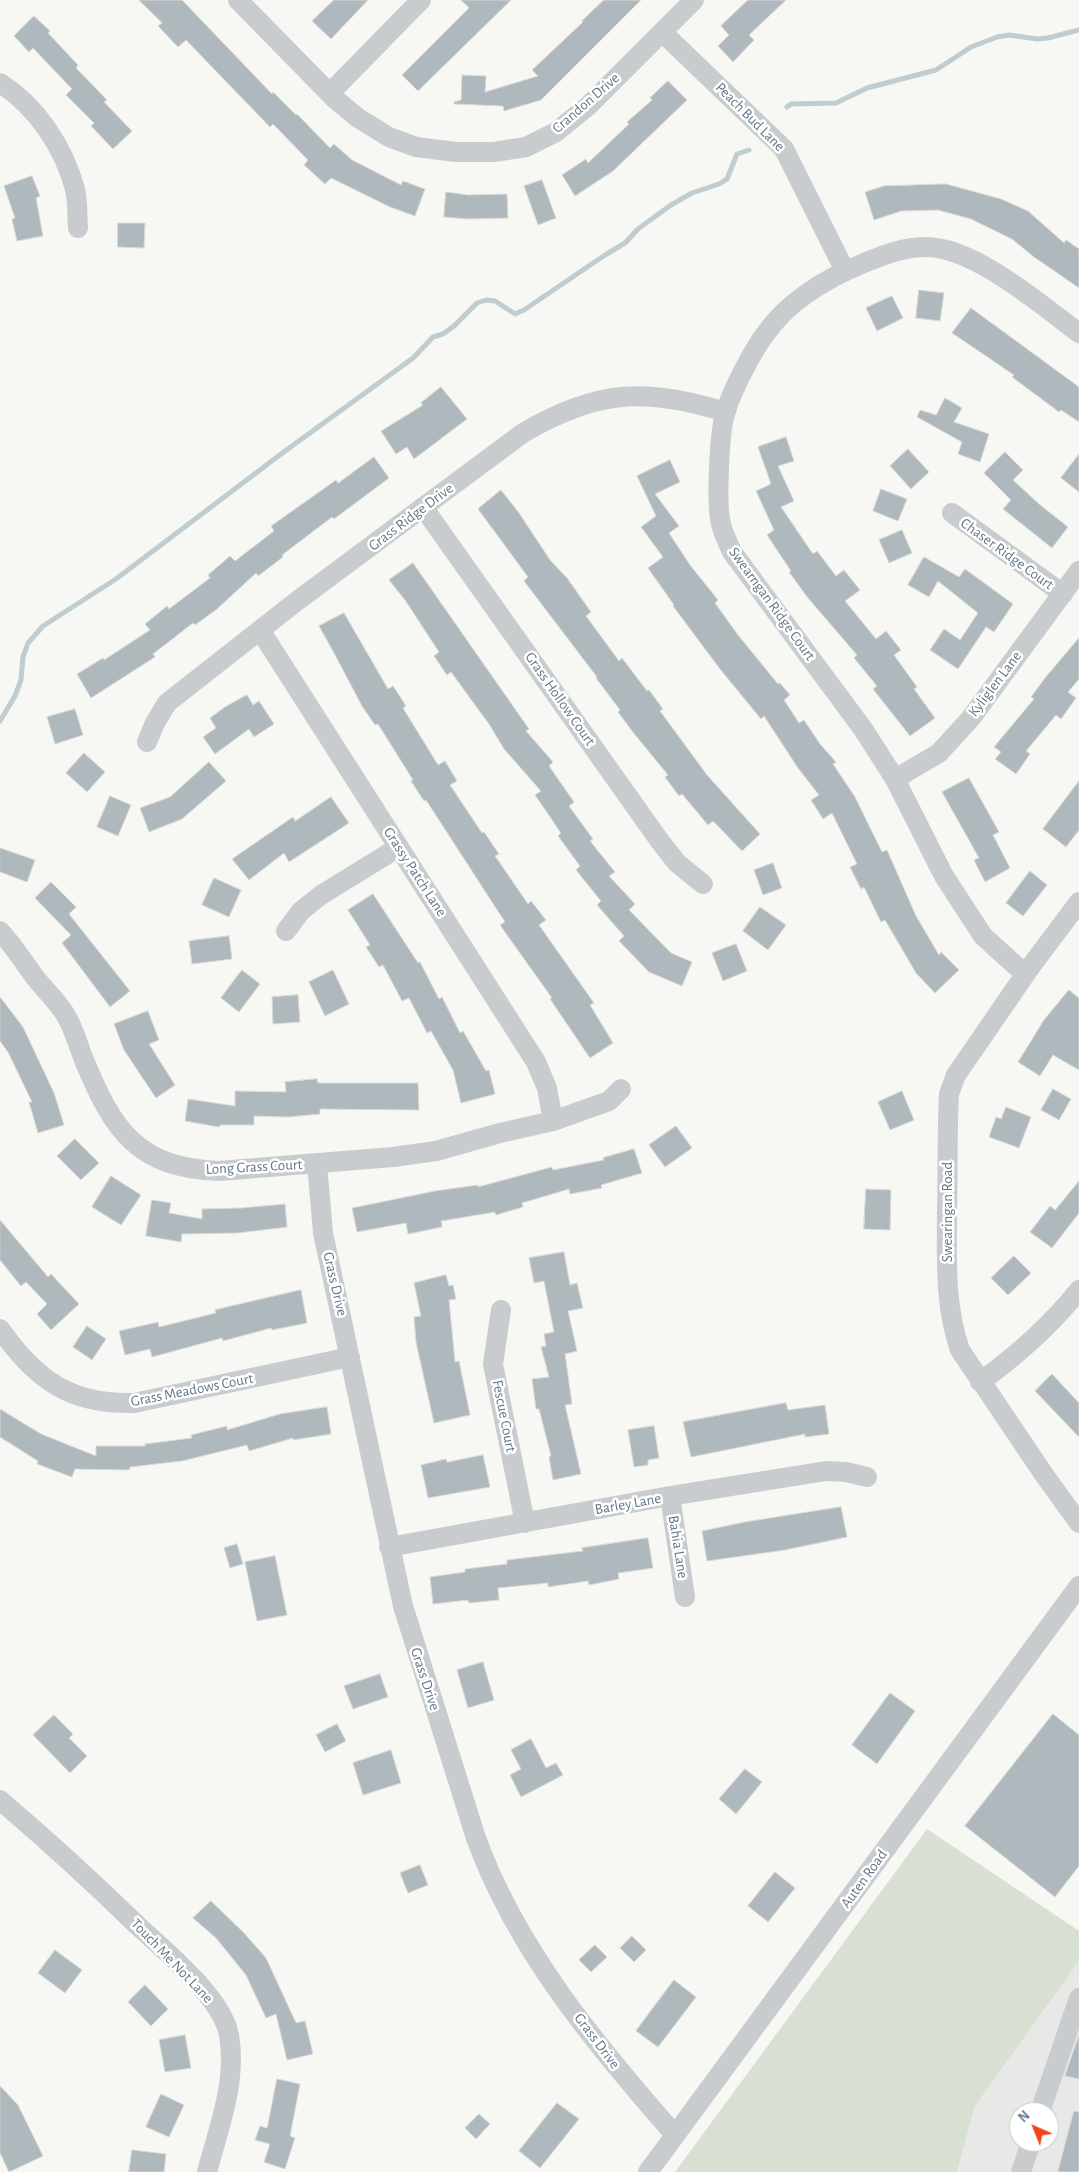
<!DOCTYPE html>
<style>
body{margin:0}
#map{position:relative;width:1079px;height:2172px;overflow:hidden;background:#f7f7f3;font-family:"Alegreya Sans",sans-serif}
canvas{display:block}
.north{position:absolute;left:1009px;top:2102px;width:50px;height:50px;box-sizing:border-box;background:#fff;border:1px solid #c1c9cf;border-radius:50%;rotate:316deg;font-size:14px;font-weight:700;line-height:20px;text-align:center;color:#637887}
.north::after{content:'';display:block;margin:auto;width:18px;height:22px;background:#f34517;clip-path:polygon(50% 0,100% 100%,50% 72%,0 100%)}
</style>
<div id="map">
<canvas width="1079" height="2172"></canvas>
<div class="north">N</div>
</div>
<script>
const c = document.querySelector('canvas').getContext('2d');
c.lineJoin = 'round';
function paint(path, color) {
  c.fillStyle = color;
  c.fill(path, 'evenodd');
}
function stroke(path, color, width, dash) {
  c.strokeStyle = color;
  c.lineWidth = width;
  c.lineCap = dash ? 'butt' : 'round';
  c.setLineDash(dash || []);
  c.stroke(path);
}
function drawText(font, color, halo, rows, align = 'center') {
  c.font = font + ' "Alegreya Sans",sans-serif';
  c.lineWidth = 5;
  c.setLineDash([]);
  c.textBaseline = 'middle';
  c.strokeStyle = halo;
  c.fillStyle = color;
  for (const [text, x, y, turn = 0] of rows) {
    c.save();
    c.translate(x, y);
    c.rotate((+turn || 0) * Math.PI / 180);
    c.textAlign = isNaN(turn) ? turn : align;
    if (halo) c.strokeText(text, 0, 0);
    c.fillText(text, 0, 0);
    c.restore();
  }
}
const built = new Path2D(`
 M1079,1961V2172H957L975,2106ZM1019,2112H1049V2142H1019Z`);
const green = new Path2D(`
 M927,1829L1079,1931V1961L975,2106L957,2172H675Z`);
const stream = new Path2D(`
 M787,107L791,104L836,103L867,88L936,70L971,47L997,37L1009,35L1037,39L1048,38L1079,30
 M0,721L15,696L21,680L23,657L28,643L43,626L116,579L281,454L413,358L433,337L443,334L454,326L477,303L486,300L495,301L515,314L524,310L605,255L625,243L638,229L671,205L692,193L719,184L727,179L737,154L749,150`);
const building = new Path2D(`
 M139,0H182L272,94L273,92L296,115L297,114L330,148L334,144L352,160L401,185L403,181L425,189L415,216L390,207L331,178L325,184L304,165L308,160L273,124L270,127L186,40L178,47L158,26L162,23Z
 M334,0H368L331,39L312,21Z
 M461,0H511L418,91L402,75L469,8Z
 M604,0H641L541,100L504,111L503,106L454,104V102L461,100L462,75L486,76L485,92L538,76L532,70L583,22L582,21Z
 M748,0H786L749,35L754,40L733,62L718,46L729,35L721,26Z
 M34,16L50,31L48,33L78,65L76,68L107,100L104,102L132,131L113,149L91,126L94,123L66,95L72,89L33,48L29,52L14,36Z
 M668,81L687,100L613,171L575,196L562,175L586,159L588,163L629,124L627,122L652,100L650,98Z
 M32,176L40,196L36,198L43,236L17,241L12,219L15,218L4,186Z
 M542,180L556,218L538,225L524,186Z
 M946,184L1001,199L1028,211L1064,243L1066,240L1079,249V288L1034,257L1012,239L971,219L938,210L901,211L874,220L865,192L884,186Z
 M446,192L468,195L507,194L508,218L468,219L444,217Z
 M118,223H145L144,248L118,247Z
 M919,290L944,293L940,321L916,318Z
 M892,296L903,318L877,331L866,308Z
 M971,308L1079,387V422L1061,410L1059,412L1012,377L1014,375L952,333Z
 M441,387L467,419L414,459L407,447L396,454L381,431L423,405L421,403Z
 M945,398L962,408L954,422L989,434L980,462L958,454L962,442L917,417L920,410L936,415Z
 M786,437L794,461L778,466L794,501L781,507L813,554L817,551L836,576L844,570L860,590L845,601L876,639L886,631L901,650L894,655L917,687L914,689L935,718L910,736L873,689L877,686L854,658L857,655L808,598L789,572L791,571L767,535L774,530L756,491L771,484L758,447Z
 M908,449L929,472L911,489L890,466Z
 M1005,452L1023,470L1013,480L1039,504L1068,527L1052,548L1003,509L1011,500L984,473Z
 M1079,454V492L1061,478Z
 M374,457L389,478L334,519L332,517L282,555L283,557L258,576L256,573L217,609L195,625L193,623L153,654L155,657L91,698L77,674L103,658L104,660L150,630L145,624L167,606L169,609L210,578L208,575L230,556L235,561L274,531L271,526L336,480L338,483Z
 M670,460L680,482L655,494L679,526L669,533L690,565L718,600L715,603L738,635L778,684L780,683L790,695L784,700L799,723L804,720L820,744L836,762L833,764L855,797L882,852L887,850L916,916L939,955L941,952L959,970L935,993L916,973L885,920L881,922L864,887L861,889L850,867L857,864L832,813L823,819L811,800L819,795L798,768L764,716L761,719L720,669L673,606L674,605L648,568L663,557L641,527L656,516L637,476Z
 M881,489L907,499L898,521L873,511Z
 M501,490L519,513L550,560L567,578L591,612L586,616L619,661L622,658L647,691L649,690L663,709L660,711L707,775L760,834L742,851L713,821L708,825L682,794L679,796L665,777L668,775L632,731L618,712L620,710L596,678L597,677L524,581L528,577L478,509Z
 M902,530L912,553L889,563L879,540Z
 M924,557L959,577L965,569L1013,604L994,632L986,627L958,669L930,650L944,629L960,640L978,613L938,581L929,597L908,585Z
 M413,563L529,729L526,731L553,762L549,766L574,802L569,806L593,839L590,841L615,872L609,876L635,904L629,910L671,953L692,962L682,986L649,972L619,941L624,936L597,905L601,901L576,870L580,866L558,836L561,833L535,795L541,791L504,749L489,724L451,672L447,675L434,656L439,652L405,600L389,580Z
 M344,613L388,689L393,686L406,706L403,708L438,765L445,761L457,781L450,785L482,833L484,832L499,854L495,856L528,904L531,901L546,920L539,925L594,1003L590,1005L613,1043L590,1058L550,999L552,998L500,925L505,922L426,800L424,801L411,781L413,780L378,724L375,725L362,706L334,653L319,626Z
 M1079,638V679L1068,692L1076,698L1061,719L1056,715L1026,751L1030,754L1016,774L995,759L1001,752L994,747L1034,699L1031,697L1045,678Z
 M247,695L253,705L259,701L274,724L254,737L249,729L215,754L203,737L216,728L210,718L225,707Z
 M75,709L83,735L55,744L47,717Z
 M84,753L105,772L87,792L66,773Z
 M209,762L226,781L182,819L149,832L140,808L170,797Z
 M969,778L999,832L993,835L1010,868L985,882L974,860L979,858L942,792Z
 M1079,781V830L1066,847L1043,829Z
 M110,796L131,805L118,836L97,827Z
 M331,797L349,823L289,862L284,853L249,880L232,859L293,817L295,821Z
 M0,848L35,860L27,882L0,872Z
 M773,863L782,888L763,895L754,870Z
 M1030,871L1047,885L1023,916L1006,903Z
 M214,878L241,890L229,917L202,905Z
 M51,882L76,907L69,914L130,991L110,1007L62,943L71,935L35,898Z
 M373,894L418,963L420,962L439,999L442,997L460,1033L463,1031L486,1071L489,1070L495,1094L461,1103L453,1070L431,1031L427,1033L409,998L402,1001L383,965L379,967L366,947L370,945L348,910Z
 M760,907L786,925L768,950L743,931Z
 M229,936L232,959L192,964L189,941Z
 M736,944L747,971L723,981L712,953Z
 M242,970L260,984L239,1012L221,998Z
 M333,970L349,1004L325,1016L309,982Z
 M1069,990L1079,998V1070L1053,1055L1040,1076L1018,1062L1044,1020Z
 M298,995L300,1022L273,1024L272,997Z
 M0,997L23,1027L54,1093L64,1125L38,1133L29,1102H32L8,1052L0,1041Z
 M148,1011L159,1040L149,1044L175,1085L156,1098L124,1050L114,1024Z
 M317,1079L318,1083H418L419,1110L320,1109V1114L288,1117L254,1116V1125H220L219,1127L185,1121L188,1099L235,1106V1091L286,1092L285,1082Z
 M1053,1089L1071,1099L1059,1120L1041,1110Z
 M902,1091L914,1120L890,1130L878,1102Z
 M1006,1107L1031,1117L1019,1148L989,1137L996,1117L1001,1119Z
 M676,1126L692,1148L665,1167L649,1145Z
 M75,1139L99,1163L81,1180L57,1156Z
 M634,1149L642,1173L601,1185L602,1188L570,1194L569,1189L522,1203L523,1207L496,1215L495,1212L441,1221L442,1227L408,1234L406,1223L357,1232L352,1208L435,1191L478,1185V1187L552,1167L553,1170L604,1160L603,1158Z
 M111,1176L141,1195L121,1225L92,1207Z
 M1079,1181V1213L1052,1248L1030,1232L1050,1206L1055,1210Z
 M866,1189L891,1190L890,1230L864,1229Z
 M152,1200L171,1203L169,1213L202,1219V1209L241,1208L285,1204L287,1227L238,1233L182,1234L181,1242L146,1236Z
 M0,1220L48,1277L51,1274L79,1304L51,1330L37,1314L47,1304L26,1282L21,1286L0,1260Z
 M564,1252L570,1285L577,1283L583,1308L568,1311L577,1351L565,1354L572,1404L565,1405L581,1474L553,1480L549,1457L551,1456L539,1409H536L532,1379L549,1377L541,1347L546,1346L544,1334L554,1332L544,1281L534,1283L529,1258Z
 M1014,1256L1031,1273L1008,1295L991,1278Z
 M446,1275L449,1286L453,1285L456,1299L449,1300L455,1362L459,1361L470,1415L434,1423L416,1342L414,1317L421,1316L414,1283Z
 M301,1290L307,1323L272,1330L271,1328L223,1341L222,1338L152,1357L150,1349L125,1355L119,1331L158,1322L159,1327L216,1313L215,1310Z
 M87,1326L106,1339L92,1360L73,1347Z
 M1052,1374L1079,1403V1437L1035,1391Z
 M786,1403L788,1410L825,1405L829,1434L805,1437V1434L691,1457L683,1422Z
 M327,1407L331,1434L293,1440V1438L249,1451L247,1445L182,1461L130,1467L129,1470L75,1469L72,1477L37,1464L38,1461L0,1437V1409L41,1434L96,1456V1446H145V1444L192,1438L191,1435L227,1426V1430L280,1414Z
 M654,1426L659,1458L648,1460V1465L634,1467L628,1430Z
 M483,1455L490,1487L428,1498L421,1465L446,1459L447,1462Z
 M841,1507L847,1537L785,1550L707,1561L702,1531L745,1522Z
 M648,1538L653,1568L618,1573L619,1579L589,1585L588,1581L548,1587V1583L498,1588L499,1600L469,1603L468,1600L433,1604L430,1577L465,1572V1569L507,1564V1560L583,1551L582,1548Z
 M237,1544L243,1564L230,1568L224,1548Z
 M275,1556L287,1615L257,1621L245,1562Z
 M483,1662L494,1700L468,1708L457,1670Z
 M380,1674L388,1697L353,1709L344,1686Z
 M890,1693L915,1711L877,1764L852,1745Z
 M1053,1714L1079,1735V1866L1055,1897L965,1826Z
 M54,1715L73,1734L69,1738L87,1756L70,1773L33,1735Z
 M337,1724L346,1741L325,1752L316,1735Z
 M531,1739L546,1768L556,1763L563,1775L521,1797L510,1775L521,1769L511,1750Z
 M391,1750L401,1783L363,1795L353,1763Z
 M745,1769L762,1782L736,1814L719,1799Z
 M420,1865L428,1885L408,1893L400,1873Z
 M775,1872L795,1888L768,1922L748,1906Z
 M211,1901L244,1933L266,1958L296,2023L305,2021L313,2054L287,2060L276,2014L266,2018L246,1975L216,1938L193,1918Z
 M632,1936L646,1950L634,1962L620,1948Z
 M595,1945L607,1957L591,1972L579,1960Z
 M55,1950L82,1970L65,1993L38,1973Z
 M674,1980L696,1997L658,2047L636,2031Z
 M145,1985L168,2009L151,2026L128,2002Z
 M185,2035L191,2068L165,2072L159,2040Z
 M1079,2035V2079L1065,2076Z
 M277,2079L300,2084L290,2136L295,2138L285,2169L264,2162L270,2144L255,2140L260,2126L267,2128Z
 M0,2086L18,2105L43,2156L9,2172L0,2153Z
 M161,2094L184,2105L169,2137L146,2127Z
 M557,2103L579,2119L540,2168L519,2151Z
 M1074,2111L1079,2112V2172H1058Z
 M479,2114L490,2124L476,2139L465,2128Z
 M132,2150L166,2154L164,2172H129Z`);
const minor = new Path2D(`
 M238,0L335,99L358,118L389,137L416,147L456,152H494L526,147L556,132L588,106L694,0
 M662,32L784,149L845,271
 M0,83C37,107 63,146 75,189C78,201 77,216 78,228
 M330,93L421,0
 M423,507L659,840L677,863L703,884
 M952,513L1063,594
 M260,630L536,1062L547,1088L553,1121
 M147,742L155,723L167,703L297,601L523,433C596,390 645,387 725,412
 M895,779L939,753L971,718L1079,571
 M1079,902L1031,966L956,1075L949,1094C947,1132 948,1171 947,1209C947,1257 944,1304 960,1350L1045,1476L1079,1523
 M0,931C13,945 23,961 34,976C44,989 57,1001 65,1014C74,1028 78,1045 84,1060C113,1130 137,1168 219,1171L393,1157L436,1151L500,1133L553,1121L609,1101L621,1089
 M286,931L301,911L321,895L399,847
 M1025,974L983,936L944,876L895,779L863,729L732,552C728,543 723,533 721,524C716,505 719,429 726,411C732,390 753,350 766,333C789,301 827,278 864,263C884,255 903,247 926,247C974,247 1040,304 1079,333
 M317,1164L323,1233L403,1606L476,1838C517,1951 597,2046 675,2135
 M501,1310L493,1364L525,1523
 M0,1329C36,1380 71,1405 134,1403L350,1357
 M980,1382C1016,1356 1051,1325 1079,1290
 M670,1496L685,1597
 M389,1547L670,1496L826,1471L846,1472L867,1477
 M0,1800C47,1840 93,1882 137,1925C165,1951 222,1997 229,2035C237,2081 219,2127 207,2172
 M1040,2112L1079,1998
 M648,2172L1079,1586
 M1021,2172L1031,2142`);
const streetNames = [
 ["Crandon Drive",586,103,-41],
 ["Peach Bud Lane",750,117,45],
 ["Grass Ridge Drive",411,517,-37],
 ["Chaser Ridge Court",1007,554,36],
 ["Swearngan Ridge Court",772,604,54],
 ["Kyliglen Lane",995,684,-53],
 ["Grass Hollow Court",560,699,55],
 ["Grassy Patch Lane",415,872,57],
 ["Long Grass Court",254,1167,-3],
 ["Swearingan Road",947,1212,-90],
 ["Grass Drive",335,1284,77],
 ["Grass Meadows Court",192,1390,-11],
 ["Fescue Court",504,1416,79],
 ["Barley Lane",628,1504,-10],
 ["Bahia Lane",678,1547,81],
 ["Grass Drive",425,1679,72],
 ["Auten Road",864,1879,-54],
 ["Touch Me Not Lane",172,1961,46],
 ["Grass Drive",597,2041,53]
];
paint(built, '#e8e9e7');
paint(green, '#d8e0d4');
stroke(stream, '#bfccd0', 5);
paint(building, '#afb8bd');
stroke(building, '#d9d9d6', 1);
stroke(minor, '#c9cccf', 20);
drawText('15px', '#637887', '#fff', streetNames);
</script>
